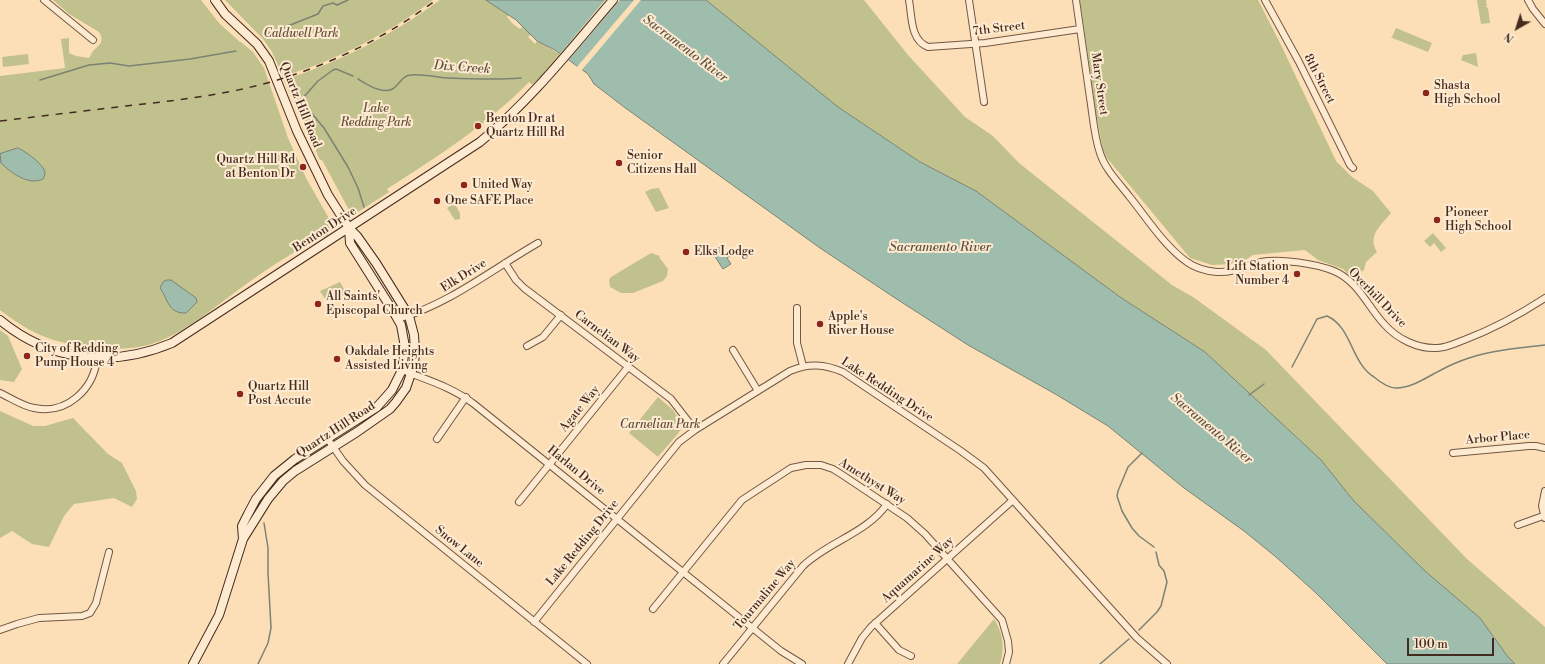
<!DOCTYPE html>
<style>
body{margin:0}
#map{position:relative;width:1545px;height:664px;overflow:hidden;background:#fcdfb7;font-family:"Libre Bodoni",serif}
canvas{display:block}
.north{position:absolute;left:1497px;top:8px;width:40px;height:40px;-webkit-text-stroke:3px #fdead0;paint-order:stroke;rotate:219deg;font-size:11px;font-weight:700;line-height:16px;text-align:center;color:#442b1f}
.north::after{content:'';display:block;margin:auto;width:14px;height:18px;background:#442b1f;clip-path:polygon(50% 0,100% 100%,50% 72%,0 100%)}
.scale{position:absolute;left:1407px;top:638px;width:87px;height:18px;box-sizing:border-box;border:2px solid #442b1f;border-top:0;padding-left:5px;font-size:12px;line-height:14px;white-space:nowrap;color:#442b1f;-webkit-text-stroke:3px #fdead0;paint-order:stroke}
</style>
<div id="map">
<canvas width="1545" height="664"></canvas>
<div class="north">N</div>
<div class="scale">100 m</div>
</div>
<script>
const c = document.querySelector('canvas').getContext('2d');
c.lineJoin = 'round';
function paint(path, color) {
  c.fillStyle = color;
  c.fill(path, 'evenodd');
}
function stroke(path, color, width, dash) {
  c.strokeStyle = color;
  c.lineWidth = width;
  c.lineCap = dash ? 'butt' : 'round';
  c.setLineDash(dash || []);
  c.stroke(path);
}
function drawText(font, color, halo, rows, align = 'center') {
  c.font = font + ' "Libre Bodoni",serif';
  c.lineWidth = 4;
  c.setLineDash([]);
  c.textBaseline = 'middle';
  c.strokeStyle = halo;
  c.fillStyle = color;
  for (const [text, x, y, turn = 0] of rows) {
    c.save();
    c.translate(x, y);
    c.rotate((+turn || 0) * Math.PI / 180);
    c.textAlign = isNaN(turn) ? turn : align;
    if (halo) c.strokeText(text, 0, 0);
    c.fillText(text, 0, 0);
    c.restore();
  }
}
const green = new Path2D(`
 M53,0H201L219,23L240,42H241L253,52L264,68L288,138L306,178L331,222V230L328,234V235C299,248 271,266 245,285C217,305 182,336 148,345C129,350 107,349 87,347C50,342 30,333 0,310V76L65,68L61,39L69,38V53L76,56L89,58C91,55 92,51 95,49C101,44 104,40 99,32L69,14Z
 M225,0H433C389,33 336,61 283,76L272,52L263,39Z
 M440,0H486L509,15L507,17L513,24L520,29L522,27L531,34L528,37L535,44L537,41L560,54L533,85L529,82C487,125 437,157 387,189L389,192L358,212L349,210L322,160H320L284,80C340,62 392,35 440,0Z
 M706,0H864L908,55L965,117L993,136L1019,163L1172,285L1193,297L1266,350L1467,559L1545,627V664H1515L1508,657L1480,618L1425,571L1353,500L1321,460L1205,352L1120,297L976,191L920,162L838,107Z
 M1080,0H1258L1281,45L1336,161L1352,177L1373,191L1391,213C1381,225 1367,236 1377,252L1366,262L1364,270L1357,274H1348L1343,269L1318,260L1305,250L1253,255L1241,263L1235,264L1212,265L1190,258L1107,158L1103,150L1096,113Z
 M1477,0H1486L1487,6H1485L1488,8L1490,23L1481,24Z
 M1396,28L1432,43L1428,52L1390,37H1392Z
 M1476,53L1478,67L1461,60L1463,55Z
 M28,54L29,64L3,67L2,57Z
 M659,188L669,208L656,212L645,192L651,189Z
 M454,203L460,213V219L455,220L447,208Z
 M1433,233L1446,248L1441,252L1434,243L1430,247L1424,241Z
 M651,253L660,256L659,257L668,269L667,276L663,281L633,293H621L610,287L609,280L611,277Z
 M340,282L347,294L329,305L320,291Z
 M0,330L8,336L22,369L14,382L0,380Z
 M658,397L673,410L683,425C682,431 663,450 658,457L629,433Z
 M0,411L33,426H45L73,418L108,454L122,463L136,491L137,499L132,507L114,498L74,504L64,516L49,547L32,544L12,531L0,538Z
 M994,619C1003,633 1005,648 1000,664H957Z`);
const water = new Path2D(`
 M486,0H706L838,107L920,162L976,191L1120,297L1205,352L1321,460L1353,500L1425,571L1480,618L1508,657L1515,664H1387L1316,593L1276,557L1244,531L1184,488L1108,426L1057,395L968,345L892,296L820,248L624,107L594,84L588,74L555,50L537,41L516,20Z
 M18,148C25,151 45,165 45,173C45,175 44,177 43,179C29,186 11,173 1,163L0,154Z
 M720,247L724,253L732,248L735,253L727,258L731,264L723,269L712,252Z
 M167,280H171L196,298L197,302L186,313C168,314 168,299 160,288L163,282Z`);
const pier = new Path2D(`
 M605,0H620L567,62L559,55Z
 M634,0H641L581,71L576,68Z`);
const stream = new Path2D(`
 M265,35L318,14L323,6L333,3L337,5L348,0
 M353,76L336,69L333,70L318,81L302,99L308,109L324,128L348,167L358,188L364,207
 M358,79C368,85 387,98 397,85C402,80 403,76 411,75C423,74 435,77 447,78C472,79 496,80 521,78
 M40,80L89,65L110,63L129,66L190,59L236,51
 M1292,367L1317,319L1327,316C1352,327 1351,363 1374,377C1380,382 1388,388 1396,388C1412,388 1427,377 1441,370C1450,365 1460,361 1469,358C1494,350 1520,348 1545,345
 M1249,395L1264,384
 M1142,453L1128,467L1118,491L1117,496L1122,511L1132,528L1139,536L1154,547
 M1139,630L1157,612L1161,606L1167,582L1164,571L1159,565L1156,552
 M258,664L268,643L271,628L268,573V548L264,523
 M1100,664L1129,639`);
const street = new Path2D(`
 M44,0L93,40
 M909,0C912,16 910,40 928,47L985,43L1080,29
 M969,0L984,102
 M1076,0C1081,33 1085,65 1090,98C1093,116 1094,136 1100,153C1105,169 1119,183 1129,196C1146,217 1165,247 1187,262C1195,268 1207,271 1217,272C1233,273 1246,266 1261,262C1280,258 1317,264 1334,271C1358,281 1368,307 1384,324C1397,339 1418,349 1437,348C1446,348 1456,343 1464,340C1493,329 1519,315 1545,298
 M1265,0L1299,62L1350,165L1353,168
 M1528,0L1533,9L1545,24
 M505,263L516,280L524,288L671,399L695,430
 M797,308V343L803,366
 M398,319C451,303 491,270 538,243
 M527,346L543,337L561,315
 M733,350L758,391
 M402,370C427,380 452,387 474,404L781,651L802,664
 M0,393C11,398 22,406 34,408C67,415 94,389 97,358
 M327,438L343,461L365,485L587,664
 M437,439L466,397
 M1453,453L1529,446H1536L1545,448
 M1545,491L1542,506L1545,518
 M519,502L628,367
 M1518,525L1543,516
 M653,609L742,500L791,468L806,465H821L833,469L844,476L907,518L925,534L1002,620L1008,641L1009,652L1006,664
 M534,622L679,442L695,430L790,371C809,363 824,364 843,372L961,451L984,468L1137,638L1167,664
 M875,623L899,650L911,656
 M0,630L17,624L39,618L82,616L90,613L96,603L109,552
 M723,664L803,566C828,542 867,533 887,504
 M848,664L862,638L871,627L1013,500`);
const secondary = new Path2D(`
 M0,320C51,362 112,368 172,343L480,142C531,100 570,50 613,0
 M243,539L242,526L248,514L256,499L274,476L295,459L377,407L392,390L402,370L405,347L401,325L393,311L350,243L349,228
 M193,664L219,615L243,539L268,499L283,481L295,471L357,432L390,409L396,402L406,388L414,365L415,351L414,335L409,316L376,263L357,236L349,228L328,195L297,131L269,61L257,44L225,14L215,0`);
const rail = new Path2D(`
 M0,121C42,116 84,111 126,106C180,100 235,94 287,77C340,60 391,34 436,0`);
const markers = [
 [1426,93,4,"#8f2418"],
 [478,126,4,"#8f2418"],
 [619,163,4,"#8f2418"],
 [303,167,4,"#8f2418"],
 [464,185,4,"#8f2418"],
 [437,201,4,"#8f2418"],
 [1437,220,4,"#8f2418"],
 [686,252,4,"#8f2418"],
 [1297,274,4,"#8f2418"],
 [318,304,4,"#8f2418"],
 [820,324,4,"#8f2418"],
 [27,356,4,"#8f2418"],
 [337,359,4,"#8f2418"],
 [240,394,4,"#8f2418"]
];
const streetNames = [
 ["7th Street",999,29,-7],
 ["8th Street",1319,79,63],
 ["Mary Street",1099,84,82],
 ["Quartz Hill Road",300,105,68],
 ["Benton Drive",325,230,-33],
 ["Elk Drive",464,276,-32],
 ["Overhill Drive",1377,298,46],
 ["Carnelian Way",607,337,37],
 ["Lake Redding Drive",887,390,33],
 ["Agate Way",580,409,-51],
 ["Quartz Hill Road",336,430,-33],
 ["Arbor Place",1498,438,-5],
 ["Harlan Drive",576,471,39],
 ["Amethyst Way",872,482,32],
 ["Lake Redding Drive",583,543,-51],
 ["Snow Lane",459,547,39],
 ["Aquamarine Way",918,570,-42],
 ["Tourmaline Way",765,595,-50]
];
const parkNames = [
 ["Caldwell Park",301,34],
 ["Lake",376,109],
 ["Redding Park",376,123],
 ["Carnelian Park",660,425]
];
const poiNames = [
 ["Shasta",1434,86],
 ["High School",1434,100],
 ["Benton Dr at",486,119],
 ["Quartz Hill Rd",486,133],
 ["Senior",627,156],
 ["Citizens Hall",627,170],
 ["Quartz Hill Rd",295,160,"right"],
 ["at Benton Dr",295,174,"right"],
 ["United Way",472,185],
 ["One SAFE Place",445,201],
 ["Pioneer",1445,213],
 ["High School",1445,227],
 ["Elks Lodge",694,252],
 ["Lift Station",1289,267,"right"],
 ["Number 4",1289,281,"right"],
 ["All Saints'",326,297],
 ["Episcopal Church",326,311],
 ["Apple's",828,317],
 ["River House",828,331],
 ["City of Redding",35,349],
 ["Pump House 4",35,363],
 ["Oakdale Heights",345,352],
 ["Assisted Living",345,366],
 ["Quartz Hill",248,387],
 ["Post Accute",248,401]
];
const waterNames = [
 ["Sacramento River",685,49,37],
 ["Dix Creek",462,68,4],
 ["Sacramento River",940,248],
 ["Sacramento River",1211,429,40]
];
paint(green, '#c1c18d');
paint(water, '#9fbdac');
stroke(water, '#7b8374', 1);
paint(pier, '#fcdfb7');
stroke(stream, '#7b8374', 1.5);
stroke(street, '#725845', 8);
stroke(secondary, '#442b1f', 10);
stroke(street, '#fdead0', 6);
stroke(secondary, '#fdead0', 8);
stroke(rail, '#442b1f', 1.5, [7, 7]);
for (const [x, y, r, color] of markers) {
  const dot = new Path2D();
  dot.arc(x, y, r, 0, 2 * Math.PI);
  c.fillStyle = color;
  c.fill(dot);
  stroke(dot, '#fdead0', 1.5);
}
drawText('12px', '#442b1f', '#fdead0', streetNames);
drawText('italic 12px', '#63503a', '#fdead0', parkNames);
drawText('12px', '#442b1f', '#fdead0', poiNames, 'left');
drawText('italic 13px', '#5b5042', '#fdead0', waterNames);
</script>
